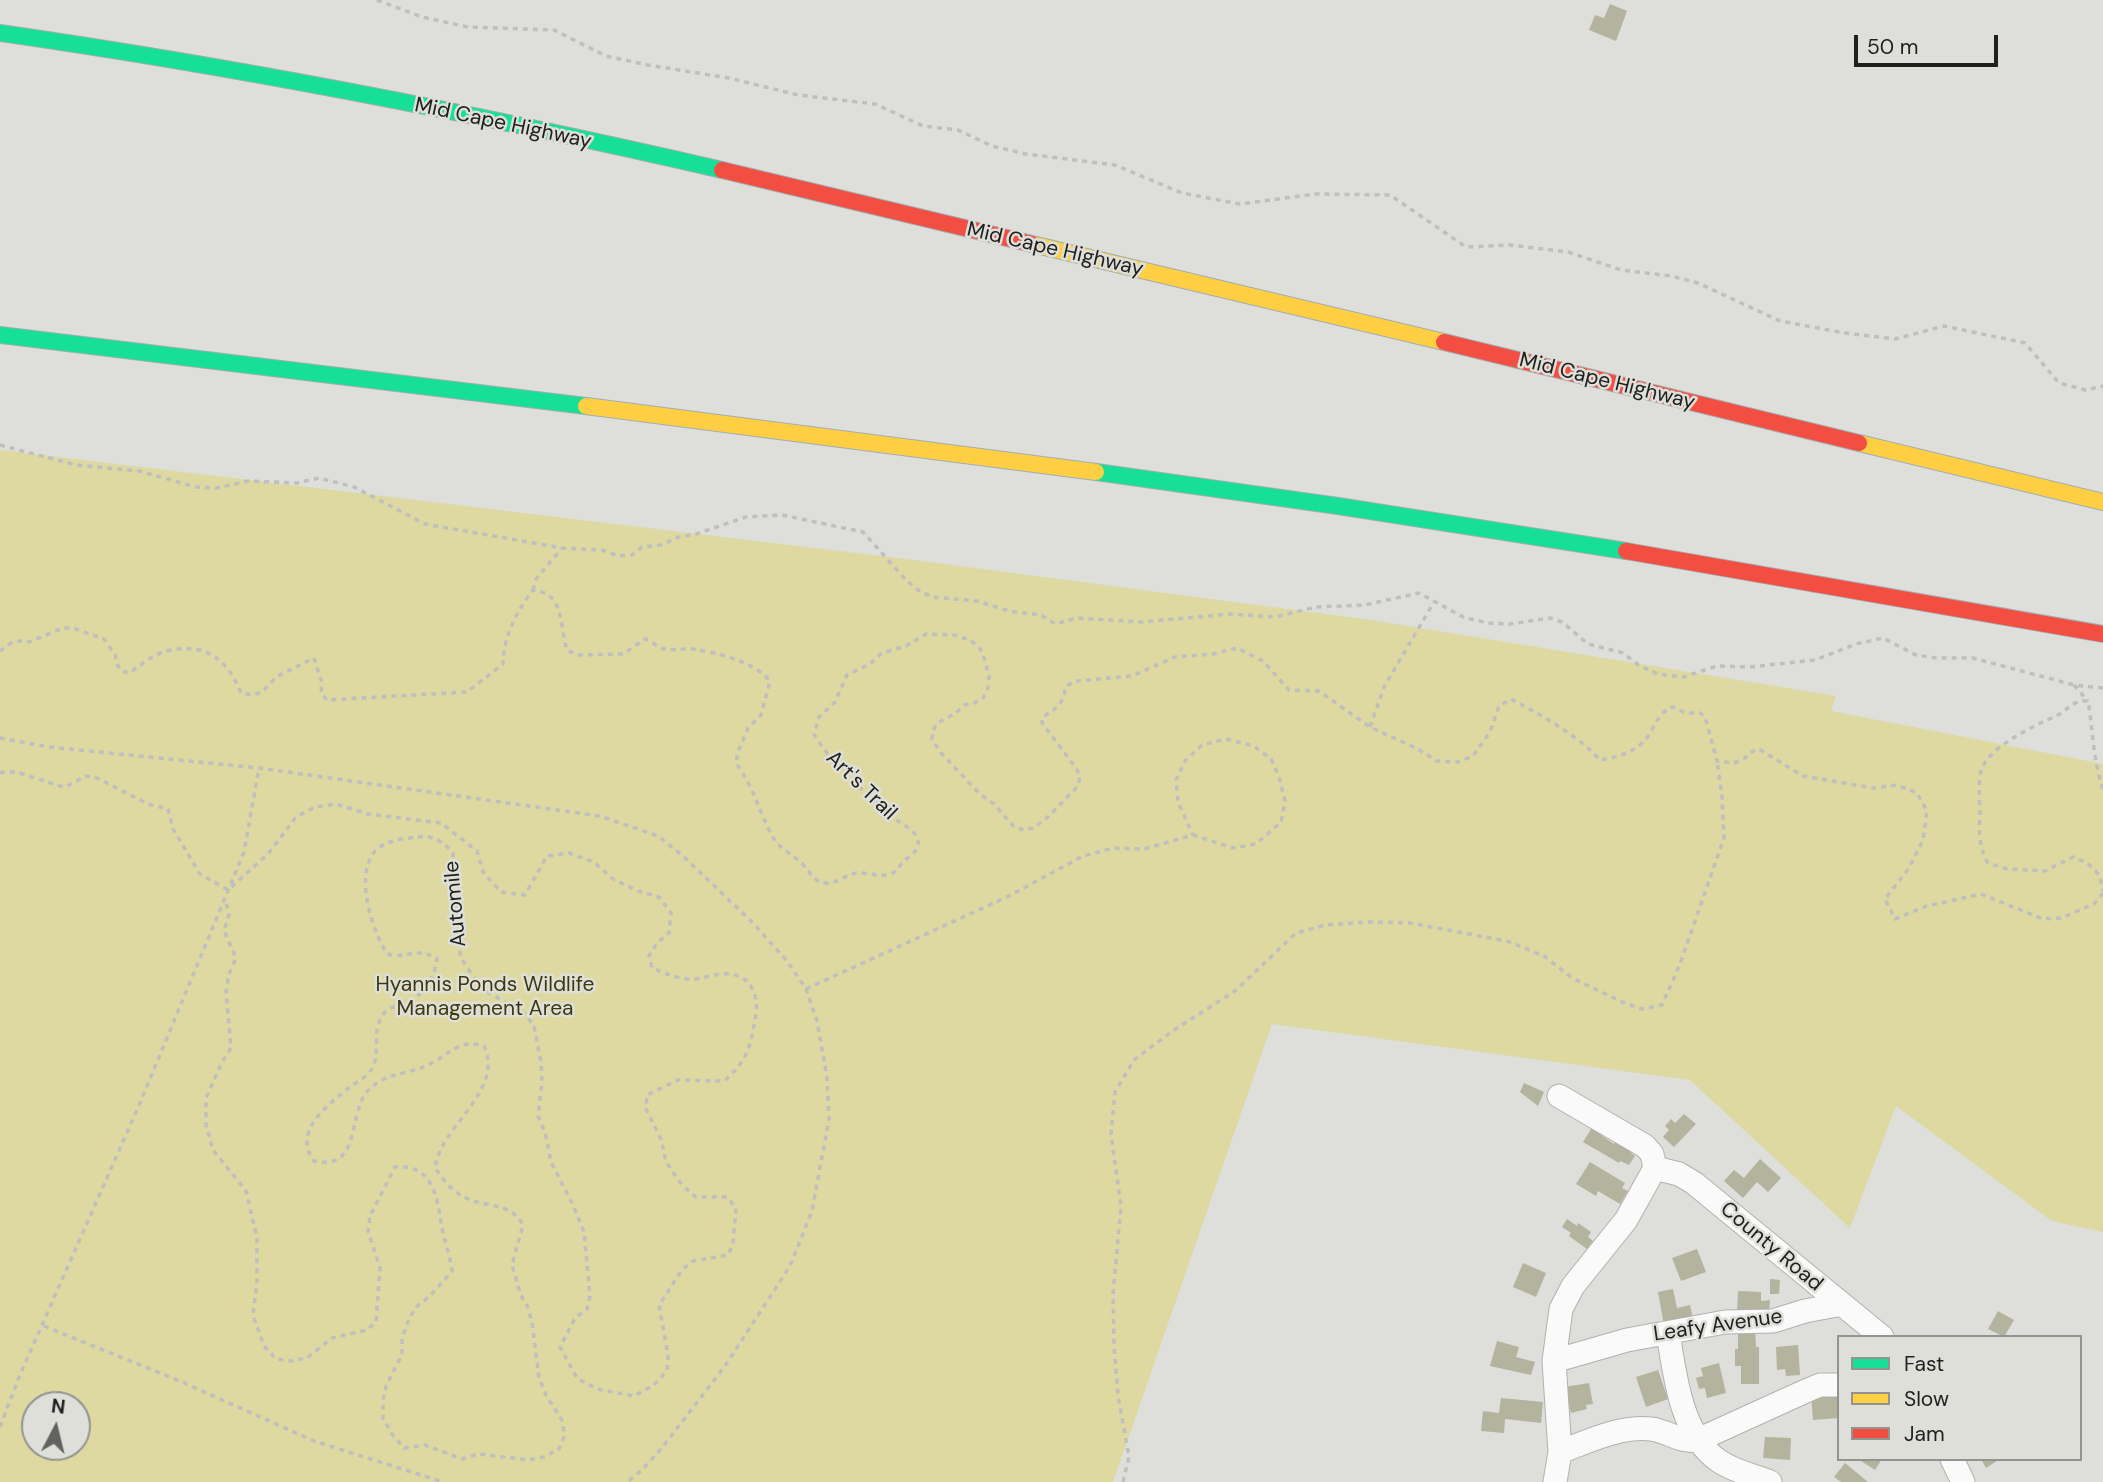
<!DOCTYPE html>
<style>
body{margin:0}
#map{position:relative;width:2103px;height:1482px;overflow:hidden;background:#dededb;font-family:"DM Sans",sans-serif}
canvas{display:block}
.legend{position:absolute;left:1837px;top:1335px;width:245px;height:126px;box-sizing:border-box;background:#dfdfda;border:2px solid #93938f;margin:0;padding:9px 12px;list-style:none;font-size:21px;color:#20201f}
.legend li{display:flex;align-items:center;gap:14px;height:35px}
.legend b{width:35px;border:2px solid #93938f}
.north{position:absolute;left:21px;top:1391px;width:70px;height:70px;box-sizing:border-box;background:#dfdfda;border:2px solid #93938f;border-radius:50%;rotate:7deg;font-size:19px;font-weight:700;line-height:28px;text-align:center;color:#20201f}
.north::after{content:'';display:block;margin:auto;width:24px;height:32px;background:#626261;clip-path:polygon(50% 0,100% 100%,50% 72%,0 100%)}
.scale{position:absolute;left:1854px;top:35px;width:144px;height:32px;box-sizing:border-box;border:4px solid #20201f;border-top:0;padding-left:9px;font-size:21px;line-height:24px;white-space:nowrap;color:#20201f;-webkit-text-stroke:5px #dfdfda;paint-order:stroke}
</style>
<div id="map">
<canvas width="2103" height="1482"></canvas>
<ul class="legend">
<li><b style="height:9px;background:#16e098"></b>Fast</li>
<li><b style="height:9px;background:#ffcf43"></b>Slow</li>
<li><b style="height:9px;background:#f24e42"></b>Jam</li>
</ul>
<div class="north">N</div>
<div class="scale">50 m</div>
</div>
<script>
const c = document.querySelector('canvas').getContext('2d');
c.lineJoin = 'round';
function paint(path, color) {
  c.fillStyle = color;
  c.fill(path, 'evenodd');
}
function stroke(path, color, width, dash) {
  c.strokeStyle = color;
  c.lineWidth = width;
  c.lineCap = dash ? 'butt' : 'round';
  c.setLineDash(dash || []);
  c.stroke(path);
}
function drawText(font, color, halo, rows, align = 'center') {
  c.font = font + ' "DM Sans",sans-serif';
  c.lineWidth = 5;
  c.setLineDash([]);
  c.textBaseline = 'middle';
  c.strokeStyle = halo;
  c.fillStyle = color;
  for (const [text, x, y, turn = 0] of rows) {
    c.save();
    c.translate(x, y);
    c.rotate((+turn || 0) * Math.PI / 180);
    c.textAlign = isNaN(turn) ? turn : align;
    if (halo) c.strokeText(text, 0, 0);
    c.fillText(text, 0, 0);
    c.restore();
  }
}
const green = new Path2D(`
 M0,450L914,560L1371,620L1836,696L1831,711L2103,764V1232L2052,1221L1896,1106L1850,1228L1690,1080L1272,1024L1113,1482H0ZM35,1405H77V1447H35Z`);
const building = new Path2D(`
 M1610,4L1627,11L1616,41L1589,30L1595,15L1604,18Z
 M1524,1083L1544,1092L1538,1106L1520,1092Z
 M1684,1114L1696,1124L1674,1147L1663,1137L1669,1130L1665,1126L1671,1119L1675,1123Z
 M1593,1126L1603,1133L1601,1135L1614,1144L1616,1140L1633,1150L1631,1153L1635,1156L1629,1165L1620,1161L1619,1163L1583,1142Z
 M1760,1159L1781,1178L1768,1192L1757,1182L1743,1198L1724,1181L1734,1170L1744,1178Z
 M1590,1162L1625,1183L1622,1188L1628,1191L1620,1204L1598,1191L1596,1196L1576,1184Z
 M1567,1219L1577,1226L1578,1223L1591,1232L1588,1237L1593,1241L1587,1249L1569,1236L1571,1233L1562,1227Z
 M1697,1249L1706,1272L1681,1281L1672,1258Z
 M1523,1263L1546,1273L1536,1297L1513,1287Z
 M1770,1279L1780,1280L1779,1294H1770Z
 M1673,1289L1677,1308L1690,1305L1693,1319L1664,1325L1658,1292Z
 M1738,1291L1761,1292V1301L1770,1300L1769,1314L1737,1313Z
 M1998,1311L2014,1320L2004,1337L1988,1329Z
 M1738,1328H1755L1756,1347H1759V1384H1741V1366H1735V1349H1738Z
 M1497,1341L1519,1347L1516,1357L1535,1362L1531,1375L1490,1366Z
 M1798,1345L1800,1375L1786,1376L1785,1369L1777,1370L1776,1347Z
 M1719,1363L1726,1393L1707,1398L1705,1388L1699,1389L1696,1378L1703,1376L1701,1368Z
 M1658,1370L1668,1399L1646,1407L1636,1377Z
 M1589,1383L1593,1404L1586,1405L1587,1409L1571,1413L1565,1387Z
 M1837,1391L1839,1418L1813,1420L1811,1393Z
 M1501,1398L1543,1402L1541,1423L1505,1419L1504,1433L1481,1431L1483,1411L1499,1413Z
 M1765,1437L1791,1438L1790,1460L1763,1458Z
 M1858,1459H1882L1875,1470Z
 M1981,1459H2000L1986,1468Z
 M1845,1463L1868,1482H1841L1834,1477Z`);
const path = new Path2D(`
 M377,0L422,17L468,27L554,30L606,56L648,65L729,78L798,95L875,104L923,126L958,130L992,146L1026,154L1115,165L1182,193L1240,204L1316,194L1390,195L1466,247L1510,245L1568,252L1621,270L1671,276L1698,283L1780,321L1845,333L1895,339L1944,326L2025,343L2059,383L2086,390L2103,386
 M0,445L76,465L139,471L196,487L216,488L248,481L297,483L319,478L354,487L425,524L562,548L602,550L618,556L632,555L642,547L661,545L679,537L696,534L746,517L782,515L863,532L906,580L918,590L932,597L977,601L1009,611L1041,615L1055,624L1077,618L1142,622L1229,614L1275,617L1316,607L1365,605L1419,593L1465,618L1489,623L1511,624L1550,618L1562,622L1588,644L1623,653L1640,666L1658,674L1684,677L1717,666L1750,667L1815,660L1856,644L1883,638L1916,655L1936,658H1973L2074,685L2103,688
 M533,590L536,579L562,548
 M0,651L11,643L19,641L29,642L63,628H73L104,639L115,655L119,669L128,673C138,668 146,660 156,655C163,651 171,650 178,649C211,645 229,664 241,693L253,695L262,692L276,677L314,658L322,683L321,693L327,700L467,692L503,664C503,637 517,611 533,590C565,593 559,625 567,650L578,655L623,654L645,639C652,641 658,648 665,649C674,651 684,648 693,649C718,653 753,661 770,681L761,715L748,728L738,752L736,763C755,789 759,813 774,839C782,851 796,856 805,867C811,874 815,882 825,883C837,885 847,872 860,873C874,873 890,881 899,867C905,857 923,852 917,838C914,829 901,824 894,818C865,792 833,767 814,734L819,717L835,702L847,675L870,664L882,653L906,646L926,634L954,635L970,640L979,647L983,654L989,676L988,688L983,698L974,703L964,705L956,713L937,723L933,731L932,739L941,753L980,794L994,804L1014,827L1024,830L1034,828L1049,816L1078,786L1080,776L1076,768L1042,723L1043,717C1059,706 1062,706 1066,686L1077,681L1132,676L1175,657L1213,654L1237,648L1263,661L1289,690L1319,691L1370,727L1416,748L1437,761L1458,762L1473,756L1490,732L1499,706L1511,699C1539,714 1579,736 1600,760C1616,757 1634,753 1645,740C1654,730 1658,711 1673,707L1685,713H1700L1705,717L1717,761C1727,762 1737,765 1745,758C1751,753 1752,750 1759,749L1803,776L1873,788L1897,785L1917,793L1927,811L1923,840L1909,868L1885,899L1895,919L1927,906L1981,894L2043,919L2061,918L2094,904L2103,893
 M2074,685L2088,701
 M1370,727L1384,687L1434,602
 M0,738L49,747L259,768L600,816L658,836L684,857L751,921L787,961L806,989L817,1021L827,1077L829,1119L812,1211L790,1266L725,1366L661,1449L642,1470L627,1482
 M0,773C16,767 46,784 65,787L86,776L97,778L148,804L168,809L173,829L200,874L228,890L268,854L296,817L315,807L336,804L368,814L441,823L477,851L483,872L501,892L525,895L547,856L569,853L594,862L613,879L638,891L659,897L671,913L669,933L657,943L649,956L652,968C664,973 676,978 688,979C702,980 717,972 731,974C755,978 759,1001 755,1020C750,1049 746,1062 724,1081L678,1080L647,1095L646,1109L661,1139L666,1162L682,1185L696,1197H727L736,1208L733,1244L728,1255L693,1261L682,1270L659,1305L668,1355L667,1371L654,1385L634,1396L597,1389L577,1378L560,1347L575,1318L587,1309L590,1296L584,1232L573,1205L551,1162L545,1132L538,1116L542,1082L541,1062L534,1026L525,1014L481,988L461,958L458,941L461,920L452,882L453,853C439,837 431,835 410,838C398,839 384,842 375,851C354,877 372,929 387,954C408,960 412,946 437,958C435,978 424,995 405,1004C399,1007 391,1006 386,1011C370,1028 381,1049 373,1067C368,1077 356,1082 349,1088C327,1105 292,1132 314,1161C361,1171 348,1117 366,1093C382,1072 409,1075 430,1064C443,1058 453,1046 468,1044C473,1043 479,1045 484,1046C505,1091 440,1126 435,1168C443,1179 453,1193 466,1198C487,1208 511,1202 523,1225L512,1265L521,1296L527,1305L532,1322L539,1378L546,1395L563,1422L564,1437L559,1449L544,1457L529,1460L479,1454L462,1459L425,1445L404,1448L392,1434L383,1418V1400L386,1386L402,1355V1338L409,1319L416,1307L431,1295L452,1271C450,1256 445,1242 442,1228C437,1198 434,1164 395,1167L370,1216L368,1231L380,1268L376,1322L367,1330L332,1338L307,1358L292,1361L276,1359L264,1346L253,1315L257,1281V1238L246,1191L213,1150L206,1125V1098L222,1062L231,1048L226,992L229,974L236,958L224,931L229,914L225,899
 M2103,789C2093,761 2093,730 2088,701C2071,700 2069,710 2056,716C2035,725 1991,746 1982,768C1977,781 1980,802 1980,816C1979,832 1979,849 1988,863L2007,869L2045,871L2073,857C2092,864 2100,871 2103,891
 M806,989L1007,897L1083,856L1114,848L1144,849L1193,835L1233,848L1256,844L1281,822L1285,801L1279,777L1271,759L1254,746L1226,739L1202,745L1185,761L1176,780L1178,802L1193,835
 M44,1326L182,1382L314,1441L443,1482
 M0,1427L19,1377L140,1103L244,852L259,768
 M1123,1482L1129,1457L1118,1395L1114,1345L1113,1294L1121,1206L1111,1134L1115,1092L1134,1060L1174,1030L1235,991L1296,933L1326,925L1368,922L1410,923L1507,941L1544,956L1572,978L1622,1002L1642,1009L1662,1005L1680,964L1724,838L1722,796L1717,761`);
const street = new Path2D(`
 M1655,1168L1679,1174L1694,1183L1882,1337
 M1668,1333C1675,1376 1681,1435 1719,1461C1735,1472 1753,1475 1770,1482
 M1554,1361L1627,1340L1725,1322L1773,1321L1805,1311L1842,1304
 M1560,1452C1589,1441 1619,1426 1651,1429C1668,1431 1680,1443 1698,1440L1808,1390L1820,1385H1839
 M1952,1459L1963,1482
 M1555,1482L1560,1452L1554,1361L1561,1309L1573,1286L1626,1220L1655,1168L1652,1154L1645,1146L1559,1096`);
const fast = new Path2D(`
 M0,33C243,68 483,115 722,170
 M0,335L586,406
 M1096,472L1338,506L1626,551`);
const slow = new Path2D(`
 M1032,244L1444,342
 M586,406L1096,472
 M1859,443L2103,502`);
const jam = new Path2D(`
 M722,170L1032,244
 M1444,342L1859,443
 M1626,551L2103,634`);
const streetNames = [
 ["Mid Cape Highway",503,124,12],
 ["Mid Cape Highway",1055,250,13],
 ["Mid Cape Highway",1607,382,14],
 ["Art's Trail",861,786,44],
 ["Automile",456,904,-95],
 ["County Road",1771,1247,40],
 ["Leafy Avenue",1718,1326,-8]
];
const parkNames = [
 ["Hyannis Ponds Wildlife",485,985],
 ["Management Area",485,1009]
];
paint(green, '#ddd9a0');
paint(building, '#b4b39d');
stroke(street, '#b1b1af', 25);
stroke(fast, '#a2adb1', 18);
stroke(slow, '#a2adb1', 18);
stroke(jam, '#a2adb1', 18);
stroke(path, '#bfbfbf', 3.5, [5, 5]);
stroke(street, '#fafafa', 23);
stroke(fast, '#16e098', 16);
stroke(slow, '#ffcf43', 16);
stroke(jam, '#f24e42', 16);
drawText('21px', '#20201f', '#dfdfda', streetNames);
drawText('21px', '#3d390d', '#dfdfda', parkNames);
</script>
